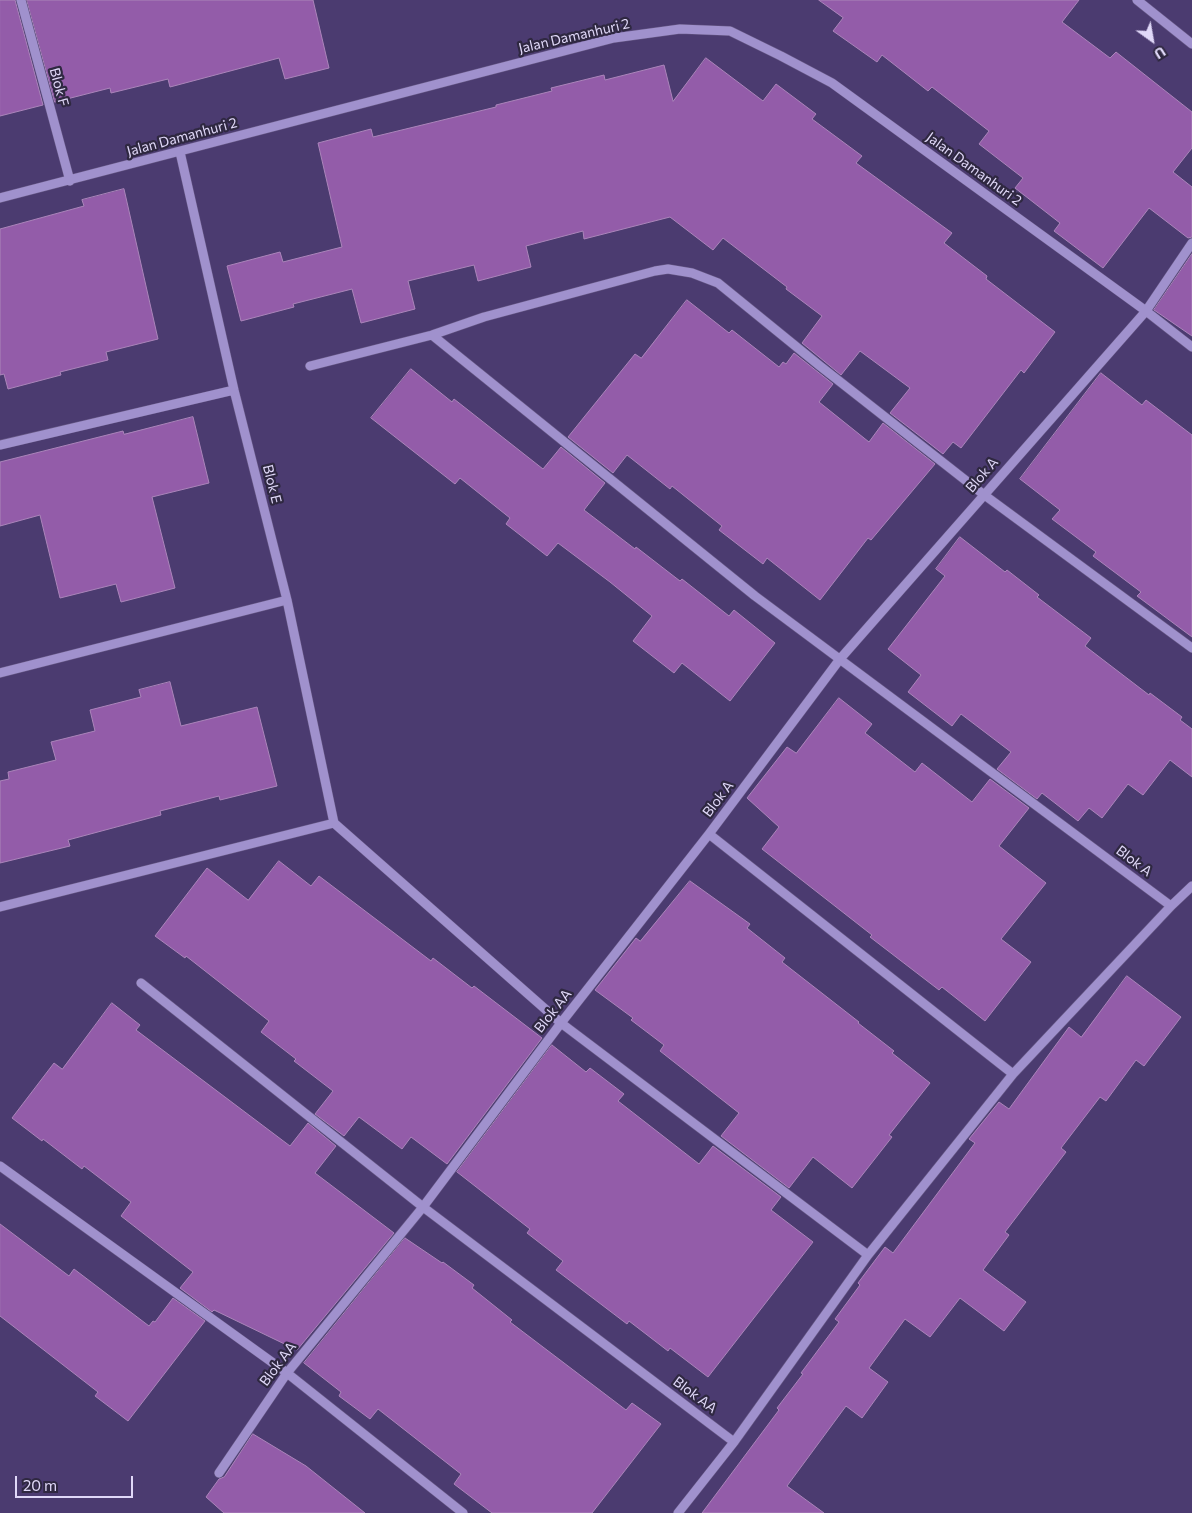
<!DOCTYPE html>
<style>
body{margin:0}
#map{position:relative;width:1192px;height:1513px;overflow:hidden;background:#4b3b70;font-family:Commissioner,sans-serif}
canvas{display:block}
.north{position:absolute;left:1127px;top:15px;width:50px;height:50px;-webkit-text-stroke:4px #2f2841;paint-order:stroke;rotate:148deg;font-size:14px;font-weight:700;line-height:20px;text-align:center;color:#e0d8f8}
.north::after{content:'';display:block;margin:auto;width:18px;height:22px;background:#e0d8f8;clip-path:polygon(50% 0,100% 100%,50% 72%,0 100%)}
.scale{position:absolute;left:15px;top:1476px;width:118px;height:22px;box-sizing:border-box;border:2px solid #e0d8f8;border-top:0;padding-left:6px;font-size:15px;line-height:18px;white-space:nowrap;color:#e0d8f8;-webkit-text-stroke:4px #2f2841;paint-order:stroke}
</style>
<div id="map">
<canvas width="1192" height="1513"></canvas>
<div class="north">U</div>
<div class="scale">20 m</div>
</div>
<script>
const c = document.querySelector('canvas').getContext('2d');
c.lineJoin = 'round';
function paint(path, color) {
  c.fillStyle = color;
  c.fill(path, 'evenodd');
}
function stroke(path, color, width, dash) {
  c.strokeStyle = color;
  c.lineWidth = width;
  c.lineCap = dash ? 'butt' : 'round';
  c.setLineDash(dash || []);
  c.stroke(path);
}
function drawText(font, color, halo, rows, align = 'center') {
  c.font = font + ' Commissioner,sans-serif';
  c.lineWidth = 4.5;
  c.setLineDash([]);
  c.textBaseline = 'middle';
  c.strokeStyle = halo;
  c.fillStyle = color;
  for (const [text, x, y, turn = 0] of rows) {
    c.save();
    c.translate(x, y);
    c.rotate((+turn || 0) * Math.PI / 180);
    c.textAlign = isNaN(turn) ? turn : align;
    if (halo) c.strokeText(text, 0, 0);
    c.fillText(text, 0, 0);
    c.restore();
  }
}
const building = new Path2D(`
 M0,0H15L43,105L0,116Z
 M27,0H313L329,68L285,79L279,58L170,87L168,79L111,93L110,88L55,102Z
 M819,0H1079L1062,22L1110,58L1116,52L1192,112V148L1173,172L1192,187V237L1188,238L1149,208L1103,268L1054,231L1060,223L1015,188L1023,178L979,144L989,131L932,87L928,91L882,55L877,62L833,31L843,18Z
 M706,58L763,101L776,84L816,114L812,119L862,156L856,163L952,233L944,243L987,276L986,279L1055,332L1024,373L1021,370L961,448L953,442L943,454L890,413L910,388L860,351L841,375L802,343L822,316L786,289L787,287L723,238L713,250L670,217L584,239L583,231L526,246L531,267L478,281L474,265L408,281L415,309L361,323L352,289L293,304L294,307L241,321L227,266L280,252L283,262L342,247L318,143L371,129L373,137L496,107V105L552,91L551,88L604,75L605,80L664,65L673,101Z
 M124,189L158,339L106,352L108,360L60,372L61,375L8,389L4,374L0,375V229L84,206L82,200Z
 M1192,254V336L1154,310Z
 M687,300L729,333L732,330L779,367L783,362L786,364L794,353L833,384L819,402L869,442L883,423L935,464L871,540L868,538L820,600L767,558L763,564L719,530L722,526L672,486L670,489L627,455L613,473L568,437L635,354L641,358Z
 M411,369L452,402L454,399L543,469L561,447L605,483L584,510L635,549L636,547L680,581L682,579L729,616L734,610L775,643L730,701L682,663L674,673L633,641L652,616L610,582L558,543L547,556L506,524L510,518L460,478L455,484L371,418Z
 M1101,373L1142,405L1146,400L1192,435V637L1137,596L1141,592L1093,556L1096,552L1052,519L1060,510L1020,479Z
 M193,417L209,483L152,497L175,588L121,602L116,584L60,598L40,515L0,526V462L123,431L124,434Z
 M960,537L1005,572L1007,570L1039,595L1037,597L1091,638L1085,646L1149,695L1150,693L1182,717L1180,720L1192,729V777L1170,760L1143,795L1128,784L1102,818L1089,808L1078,821L1042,793L1037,799L997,769L1011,752L961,714L952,726L908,692L921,675L888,649L945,576L936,569Z
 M170,682L181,726L257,707L277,786L220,800L219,796L160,811L161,815L68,840L70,846L0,863V781L9,779L8,772L56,760L51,742L95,731L90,710L141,697L139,690Z
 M839,698L872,724L865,733L915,772L922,763L972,802L990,779L1029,808L999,846L1046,883L1001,939L1031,962L985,1021L942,987L939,990L870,937L872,935L762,849L779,827L747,798L787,747L796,753Z
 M279,861L311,886L319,876L431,961L433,958L472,988L474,986L542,1038L447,1164L411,1137L402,1149L359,1117L344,1136L315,1114L333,1091L294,1061L296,1059L261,1032L269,1021L186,956L185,958L155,936L207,868L248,900Z
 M690,881L750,924L747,928L785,958L782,962L859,1022L858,1023L894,1051L892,1053L930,1083L889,1135L892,1137L852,1188L813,1157L789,1188L721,1136L739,1113L660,1051L664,1045L631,1020L633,1018L595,990L636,938L640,941Z
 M1127,976L1181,1017L1144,1066L1136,1060L1106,1101L1100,1097L1061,1148L1066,1152L1005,1232L1009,1235L983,1270L1026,1302L1004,1331L960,1298L930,1337L905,1319L869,1368L888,1382L862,1418L846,1406L787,1486L824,1513H702L779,1410L777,1408L803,1374L801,1373L839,1322L835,1319L860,1285L858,1283L885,1247L893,1253L975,1143L969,1139L999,1102L1009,1109L1069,1027L1081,1037Z
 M112,1003L140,1025L136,1030L290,1146L308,1123L336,1146L315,1173L394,1233L297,1350L214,1310L212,1312L180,1288L193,1272L121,1216L131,1202L84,1166L82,1169L43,1139L42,1141L12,1118L54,1063L62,1069Z
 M552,1045L586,1072L590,1068L624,1094L618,1101L699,1164L713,1146L781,1197L771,1210L813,1242L708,1377L670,1348L668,1351L629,1321L627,1324L556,1270L563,1261L527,1233L530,1229L457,1172Z
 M0,1224L69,1276L74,1269L149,1326L153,1321L155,1322L173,1298L205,1321L128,1421L95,1396L98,1392L0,1316Z
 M405,1238L442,1263L443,1262L474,1285L472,1288L512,1320L510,1322L626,1410L632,1403L661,1424L592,1513H492L454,1484L461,1474L378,1409L370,1419L339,1396L341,1392L304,1363Z
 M253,1434L306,1466L365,1513H224L206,1497L219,1479L224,1477Z`);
const minor = new Path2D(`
 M21,0L70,181
 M1137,0L1192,44
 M180,152L234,390L287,600L334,823
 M0,198L614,38L680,29L730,31L781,56L832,83L1146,311L1192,347
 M432,335L755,596L1171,906
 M310,366L432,335L484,317L655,271L668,269L692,273L718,283L820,366L983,494L1192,648
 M0,445L234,390
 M0,673L287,600
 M334,823L561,1023L868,1255
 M709,834L1013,1074
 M0,907L334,823
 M141,983L423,1207L734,1442
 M0,1166L287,1373L463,1513
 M219,1473L287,1373L423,1207L561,1023L709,834L840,659L1146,311L1192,243
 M678,1513L734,1442L868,1255L1013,1074L1171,906L1192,886`);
const streetNames = [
 ["Jalan Damanhuri 2",574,36,-13],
 ["Blok F",59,87,75],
 ["Jalan Damanhuri 2",182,137,-15],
 ["Jalan Damanhuri 2",974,169,36],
 ["Blok A",982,475,-49],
 ["Blok E",272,484,76],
 ["Blok A",718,799,-53],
 ["Blok A",1134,861,37],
 ["Blok AA",553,1011,-52],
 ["Blok AA",278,1364,-53],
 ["Blok AA",695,1395,37]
];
paint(building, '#935ca9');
stroke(building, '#ab85ba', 1);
stroke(minor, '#665884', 10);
stroke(minor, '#a091cd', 9);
drawText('14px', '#e0d8f8', '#2f2841', streetNames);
</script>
